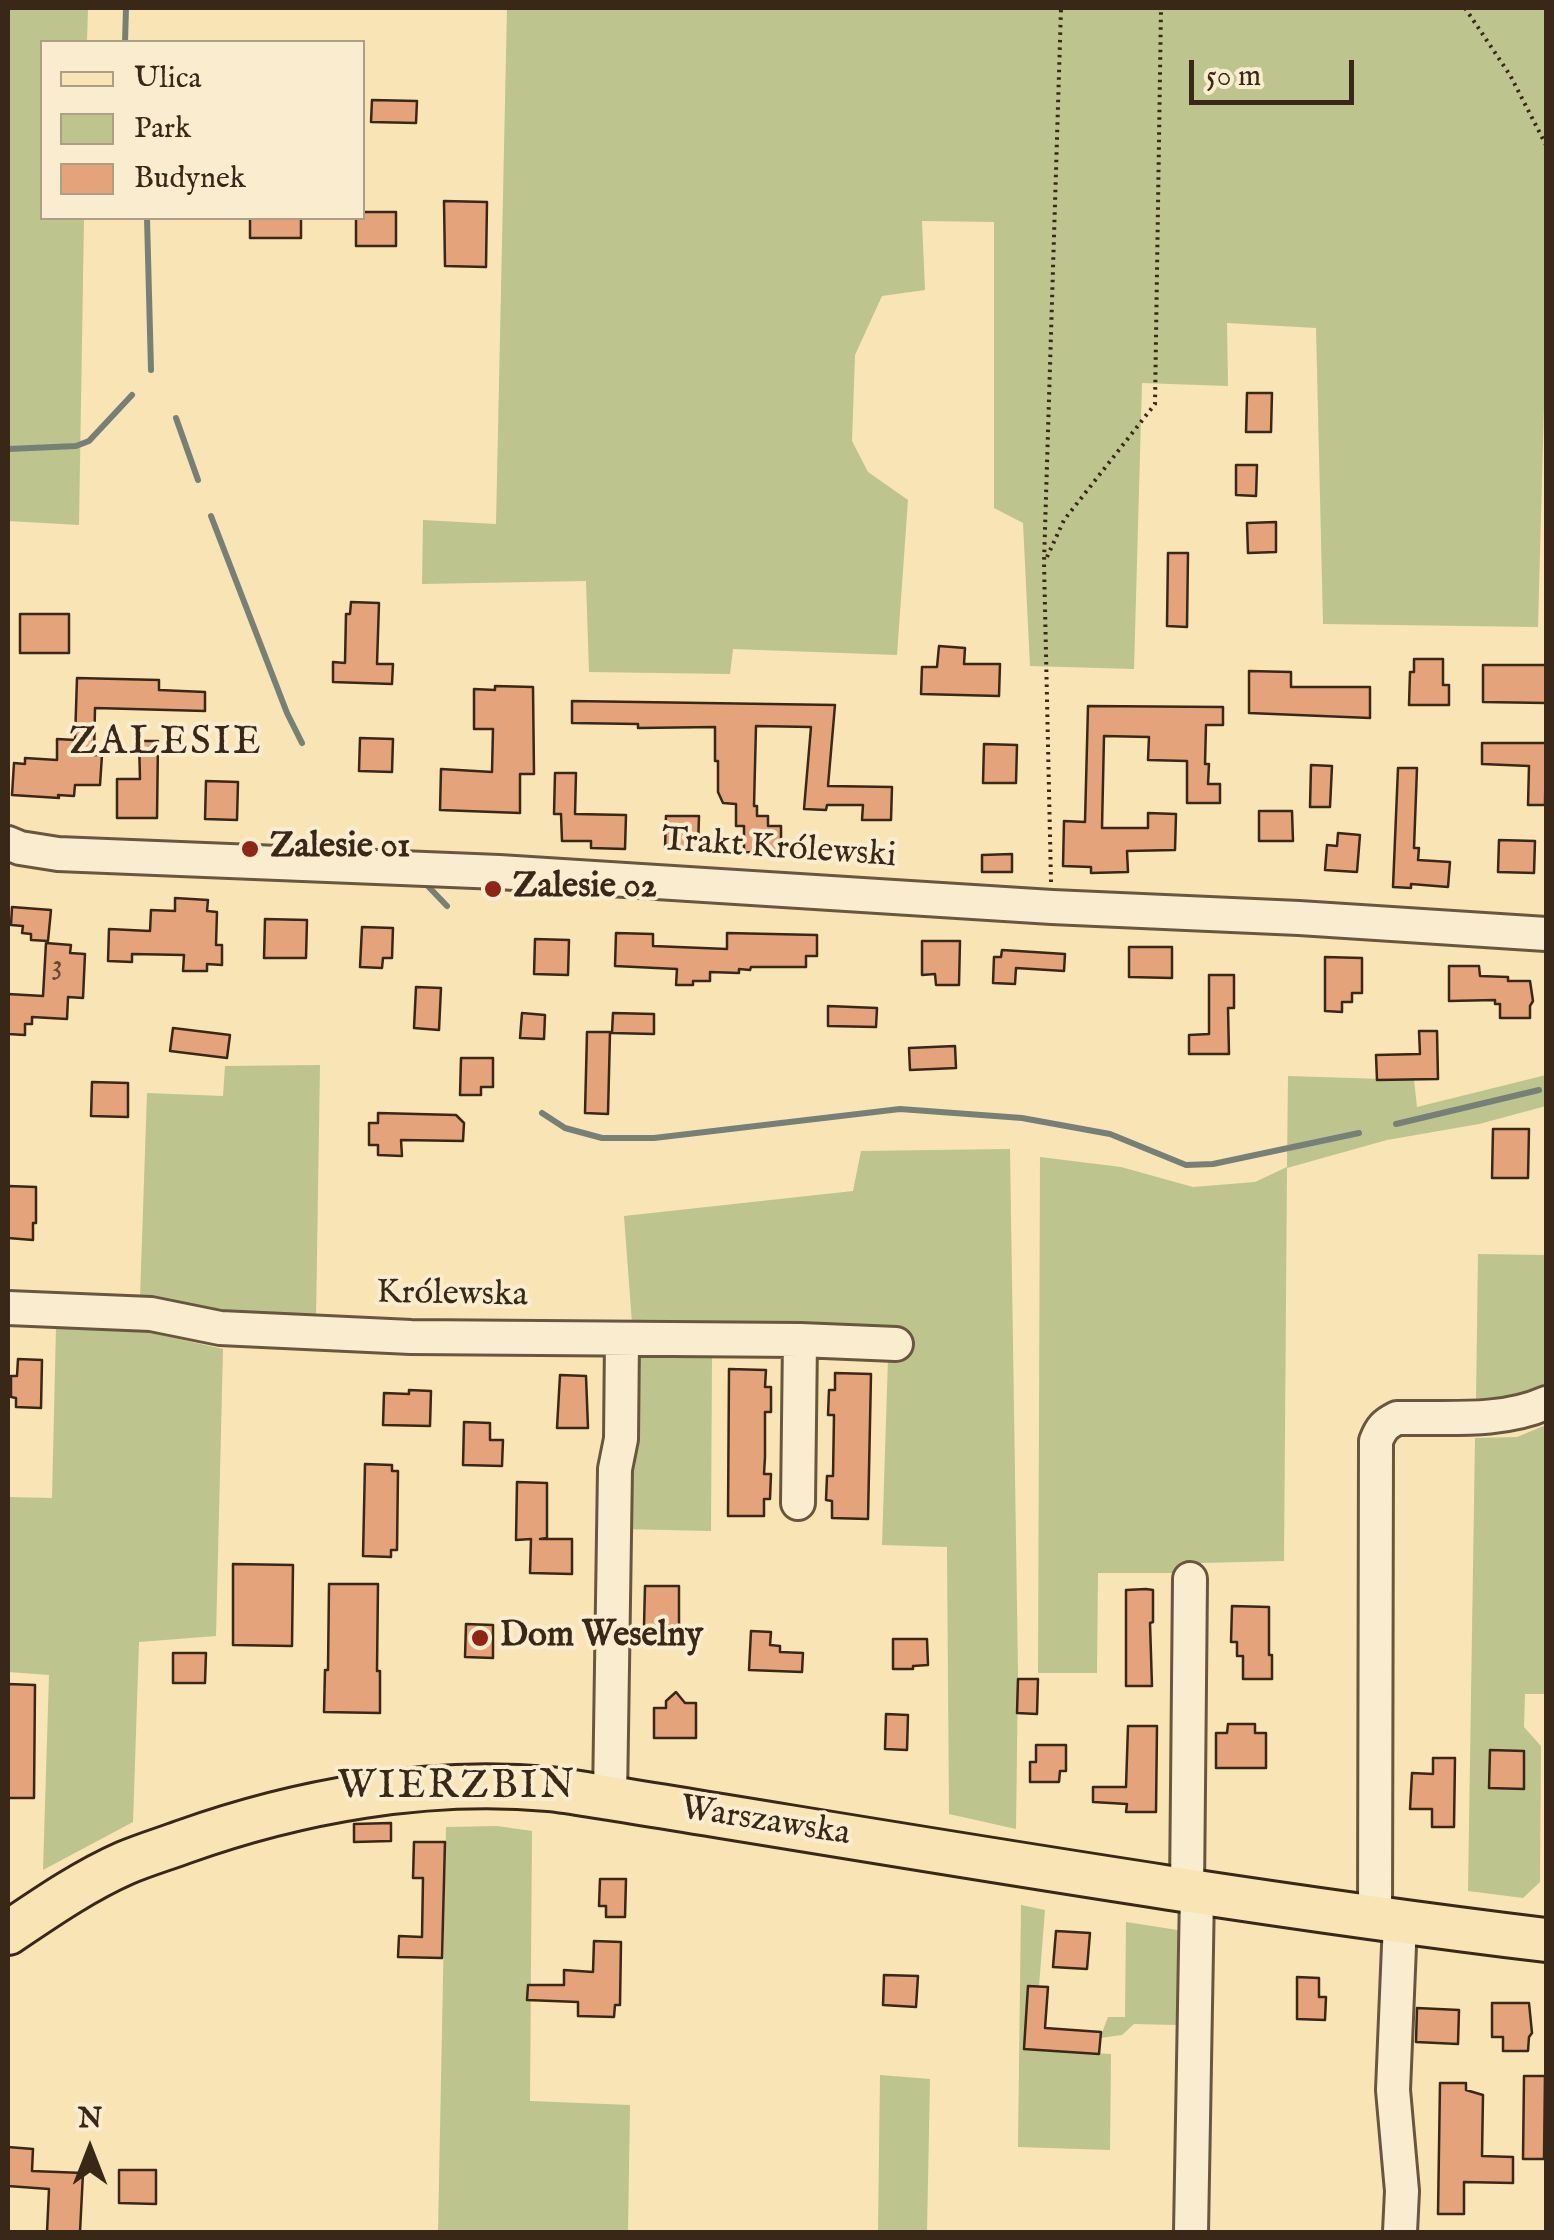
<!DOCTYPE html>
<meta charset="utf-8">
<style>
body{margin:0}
#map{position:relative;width:1554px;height:2240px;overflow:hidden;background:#f8e4b5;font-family:"IM FELL English",serif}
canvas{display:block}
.frame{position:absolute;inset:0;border:10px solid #392718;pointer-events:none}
.legend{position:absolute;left:40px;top:40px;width:325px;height:180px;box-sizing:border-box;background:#faedcf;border:2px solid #ad9e86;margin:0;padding:12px 18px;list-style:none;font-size:30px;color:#392718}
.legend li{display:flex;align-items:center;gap:20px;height:50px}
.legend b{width:50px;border:2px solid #ad9e86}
.north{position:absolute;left:40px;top:2100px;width:100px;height:100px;-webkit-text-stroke:8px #faedcf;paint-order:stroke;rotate:0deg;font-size:28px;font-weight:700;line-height:40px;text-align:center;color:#392718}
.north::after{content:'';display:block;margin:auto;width:35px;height:45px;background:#392718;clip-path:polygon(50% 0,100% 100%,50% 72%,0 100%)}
.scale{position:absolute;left:1189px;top:60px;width:165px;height:45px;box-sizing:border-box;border:5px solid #392718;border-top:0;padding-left:12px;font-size:30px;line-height:35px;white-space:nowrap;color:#392718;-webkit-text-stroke:8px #faedcf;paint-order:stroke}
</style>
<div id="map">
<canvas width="1554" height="2240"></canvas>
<div class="frame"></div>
<ul class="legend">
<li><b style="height:12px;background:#f8e4b5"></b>Ulica</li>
<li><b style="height:28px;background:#bdc48e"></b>Park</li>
<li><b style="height:28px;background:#e5a37c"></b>Budynek</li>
</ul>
<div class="north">N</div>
<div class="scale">50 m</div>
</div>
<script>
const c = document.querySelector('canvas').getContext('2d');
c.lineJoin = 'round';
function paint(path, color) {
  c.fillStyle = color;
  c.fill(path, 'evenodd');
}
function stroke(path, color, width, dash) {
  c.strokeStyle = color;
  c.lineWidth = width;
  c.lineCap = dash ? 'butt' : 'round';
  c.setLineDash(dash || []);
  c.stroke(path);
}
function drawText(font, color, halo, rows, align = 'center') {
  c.font = font + ' "IM FELL English",serif';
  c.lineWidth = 8;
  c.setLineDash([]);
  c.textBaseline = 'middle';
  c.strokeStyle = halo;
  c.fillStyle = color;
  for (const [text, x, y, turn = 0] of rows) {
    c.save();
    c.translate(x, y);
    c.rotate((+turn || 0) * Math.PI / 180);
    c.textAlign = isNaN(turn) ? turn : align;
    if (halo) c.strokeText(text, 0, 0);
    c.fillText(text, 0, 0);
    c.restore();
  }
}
const green = new Path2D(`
 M8,8H88L87,42H42V218H84L79,525L8,521Z
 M507,8H1546V332L1538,627L1323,624L1316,328L1227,323L1228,386L1142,383L1134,669L1030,666L1023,523L994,508V222L922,221L925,290L882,296L855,355L852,441L868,472L908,500L897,655L733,649L730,674L589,672L586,581L422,584L423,520L496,524Z
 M320,1065L316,1317L220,1316L140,1298L147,1093L223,1096L225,1066Z
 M1546,1075V1106L1479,1124L1387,1140L1287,1168L1284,1561L1200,1563L1182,1562L1181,1573H1098L1097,1673H1038L1040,1157L1121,1167L1193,1187L1255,1182L1287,1167L1288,1076L1414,1080L1417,1107Z
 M1010,1149L1018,1671L1016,1829L949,1814L947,1547L882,1545L888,1359L632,1323L624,1216L853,1191L861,1151Z
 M1478,1254L1546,1255V1388L1519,1401H1476Z
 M56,1327L139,1330L223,1349L216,1636L139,1642L133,1822L43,1870L49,1675L8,1672V1497L52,1498Z
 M712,1356L711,1531L621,1529L632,1357Z
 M1546,1425V1694H1525L1524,1727L1541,1746L1540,1882L1523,1898L1468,1891L1475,1438L1517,1437Z
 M497,1826L532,1831L530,2101L630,2105L628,2232H438L446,1827Z
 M1021,1905L1045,1910L1039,1986H1028L1024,2049L1111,2054L1110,2150L1018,2147Z
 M1126,1922L1184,1931L1178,2025L1134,2024L1122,2035L1100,2038L1108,2017H1125Z
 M880,2075L930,2079L927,2232H878Z`);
const stream = new Path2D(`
 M125,42L126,8
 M147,218L151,370
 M176,418L198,480
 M8,449L76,446L89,441L132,395
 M211,516L287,713L302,743
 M424,882L447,906
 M542,1113L565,1128L602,1138H654L900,1109L1022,1118L1110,1134L1186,1165L1213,1164L1359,1133
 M1396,1124L1539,1090`);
const building = new Path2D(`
 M372,100L417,101L416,123L371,122Z
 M444,201L487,202L486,267L445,266Z
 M362,212H396V246H356V218H362Z
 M250,218H301V238H250Z
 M1247,393H1272L1271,432H1246Z
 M1236,465H1257L1256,496L1236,495Z
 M1276,522V552L1248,553L1247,523Z
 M1168,553H1188L1187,627L1167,626Z
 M351,602L379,603L377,664H393L392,684L333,682V662L345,663L346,614H350Z
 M20,614H69V653H20Z
 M939,646L965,648L964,664H1000L999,696L921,694L922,667H937Z
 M1414,659H1443V685H1449V705H1409L1410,672H1414Z
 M1483,665H1546V703L1483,702Z
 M1249,671L1291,672V687H1370V718L1249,713Z
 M77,678L159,680V690L205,692V711L95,708L94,755H102L100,785H75L74,796L58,795L59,798L12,795L14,763L25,764V758L57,760V739L75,740Z
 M495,686L533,687L534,774H520V813L440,810L441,769L492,772L493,729H474V689L495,690Z
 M572,701L835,705L828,786L892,787L891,820H862L863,805H827L826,810L804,809L811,727L756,726L754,806H757V816H768V826H781V853L744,852V826H736V804L723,803L718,792V761H715V727L638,728V724L572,723Z
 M1088,706L1223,707V725H1206L1205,764H1209L1208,784H1220V803H1187V761L1148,760L1149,737L1104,736L1102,828H1148V813L1176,814L1175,850L1127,851L1128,872L1091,873V867L1063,866L1064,821L1085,822Z
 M360,738L393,739L392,772L359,771Z
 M139,741H158L157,818H117V779H140Z
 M1482,743H1546L1545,805H1528L1529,766L1482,764Z
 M984,744L1017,745L1016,783H983Z
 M1311,765L1332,766L1330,807H1310Z
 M1398,768H1417L1414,848H1419L1418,860L1450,862L1448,887L1411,884V888L1393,887Z
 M555,773H576L575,814L626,815L625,849L591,848V841H562L561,814H554Z
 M206,781L238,782L237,820L205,819Z
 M1259,811H1292L1293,841H1259Z
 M666,816H699L698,850L665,849Z
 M1338,833L1360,835L1357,872L1325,870L1327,845L1337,846Z
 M1499,840L1535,841L1534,873L1498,872Z
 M1012,854V872H982V855Z
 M175,898L208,900L207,911L217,912L216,945H222V965L207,964V971H183L184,955L132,954V962L108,961L109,929L150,931L151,910L175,911Z
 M12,907L51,910L48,941L31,940V934L22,933L23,926L11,925Z
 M265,919L307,920L306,958H264Z
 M362,927L393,928L392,958H383L382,968L360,967Z
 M616,933L653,934V946L727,949V933L817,935V956H806V967H751L750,970L739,969V973L710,972V981H693V985H676L677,969L615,966Z
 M535,939L569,940L568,975L534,974Z
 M922,941H960L959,985H936L935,974L922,975Z
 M46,943L71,945L70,953L85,954L83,998L68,997L67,1019L32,1017V1024H25V1035L8,1034V994L43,996Z
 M1129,947H1172V978L1129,977Z
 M1002,950L1065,954L1064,971L1016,968L1015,984L993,983L994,957H1001Z
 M1325,957L1362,958V993H1352V1002H1342V1012L1325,1011Z
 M1449,966H1479L1480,976L1508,977V981H1530L1533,1001L1530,1006V1018H1500V1004H1495V1000L1449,1001Z
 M1209,975H1234V1008H1228L1229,1054H1189V1035L1209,1034Z
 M416,987L441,988L439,1030L414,1028Z
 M828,1006L877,1008L876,1027L828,1026Z
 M522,1013L545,1015L544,1039L520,1038Z
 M613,1013L654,1014V1034L612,1033Z
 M173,1028L230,1035L227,1058L170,1051Z
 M1419,1031H1437L1438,1079L1377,1080L1376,1055L1420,1054Z
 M587,1032H610L608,1114L585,1113Z
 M955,1046L956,1068L910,1070L909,1048Z
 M461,1058H493V1087H481V1095H460Z
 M92,1082L128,1083V1117L91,1116Z
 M378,1113L456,1115L464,1123L463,1141L401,1140L402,1156L378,1155V1145H369V1123H378Z
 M1493,1129H1529L1528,1178H1492Z
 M8,1186L36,1187V1223H33V1240L8,1238Z
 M18,1359L42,1360L41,1408L16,1407V1398L11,1397V1376H17Z
 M729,1369L766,1370L765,1387H771V1412H765V1457L764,1474H771L770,1499H764V1516H728Z
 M835,1373L871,1374L868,1519L832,1518V1501L826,1500L827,1476H833L834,1415H828L829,1390H835Z
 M560,1375L586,1376L588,1428H557Z
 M409,1390L431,1391L430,1426L383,1425L384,1393L409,1394Z
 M464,1422L490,1423V1440H503L502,1466L463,1465Z
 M365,1464L392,1465V1471H398L397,1550H391V1557L363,1556Z
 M517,1482L547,1483V1538L540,1539H572V1574L530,1573L531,1539L516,1540Z
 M233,1564L293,1565L292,1646L233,1645Z
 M329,1584H378L377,1671H380V1713L324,1712L325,1670H328Z
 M645,1586H679V1626H644Z
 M1146,1589L1153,1590V1622L1150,1623L1152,1686H1126V1590Z
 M1232,1606L1269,1607V1655H1272V1679H1243V1656H1237V1642H1231Z
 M466,1624L493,1625V1658L465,1657Z
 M751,1631L771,1632L770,1645L780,1646V1652L803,1653L802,1672L749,1670Z
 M893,1639H927L928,1665L913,1666V1669H893Z
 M173,1653H206L205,1683H173Z
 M1018,1679H1038L1037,1714L1017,1713Z
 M8,1684L35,1685L34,1798H8Z
 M676,1692L685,1703H696V1738H654V1708H666V1701Z
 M886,1714L908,1715L907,1750L885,1749Z
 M1228,1724H1255V1733H1266V1768H1216V1733H1227Z
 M1128,1726H1157L1156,1812H1126L1127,1804L1093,1802V1787H1126Z
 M1036,1745H1066V1771H1060L1059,1782H1030V1762H1036Z
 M1490,1750L1524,1751V1789L1489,1788Z
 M1433,1758H1455L1454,1827H1432V1809H1410L1412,1773L1433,1774Z
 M391,1823V1841L354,1842V1824Z
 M414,1842H445L442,1958L398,1957L399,1936L422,1937L423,1878H413Z
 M600,1879H626L625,1917H606V1906H599Z
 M1056,1931L1090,1933L1087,1969L1053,1967Z
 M594,1941L621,1942L620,2005H615L614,2017L578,2016V2002L527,2000L528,1985H564V1970L593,1972Z
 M884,1975L918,1976L916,2007L883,2005Z
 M1297,1977L1319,1978V1997H1326L1325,2020L1297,2019Z
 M1028,1986L1048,1987L1045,2028L1101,2032L1099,2054L1024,2049Z
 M1492,2003H1529L1532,2033L1529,2037L1528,2051H1503V2037H1492Z
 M1417,2008L1459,2010L1458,2044L1416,2042Z
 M1524,2076H1545L1544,2159H1523Z
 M1440,2083H1466V2090L1483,2095L1482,2156L1513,2157V2183L1464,2182V2214H1438Z
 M8,2147L33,2149L32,2171L83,2173L80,2232H47L49,2189L8,2186Z
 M119,2170H156V2204L119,2203Z`);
const path = new Path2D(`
 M1465,8L1510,75L1546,145
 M1047,557L1064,520L1155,404L1161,8
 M1051,882L1044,562L1061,8`);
const minor = new Path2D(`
 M8,843L20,848L58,854L499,872L1052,907L1299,918L1546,934
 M8,1308L151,1314L220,1328L411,1337L800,1340L896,1344
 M798,1503L800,1340
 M610,1798L615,1469L621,1439L622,1340
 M1187,1891L1190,1579
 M1375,1919L1376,1441C1381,1428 1385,1424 1397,1418C1447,1417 1501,1423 1546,1403
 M1400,1922L1393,2090L1402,2191L1400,2232
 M1191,2232L1197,1893`);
const major = new Path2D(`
 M8,1933C45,1908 84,1881 125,1863C144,1855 164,1849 183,1842C298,1801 426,1778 549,1789C569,1791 590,1795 610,1798C921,1848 1233,1902 1546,1940`);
const markers = [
 [250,849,10,"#8f2418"],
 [493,889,10,"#8f2418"],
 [480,1638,10,"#8f2418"]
];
const numberNames = [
 ["3",57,967]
];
const poiNames = [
 ["Zalesie 01",270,849],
 ["Zalesie 02",513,889],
 ["Dom Weselny",500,1638]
];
const streetNames = [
 ["Trakt Królewski",779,850,4],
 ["Królewska",452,1296,1],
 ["Warszawska",765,1823,9]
];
const quarterNames = [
 ["ZALESIE",166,745],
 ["WIERZBIN",457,1789]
];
paint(green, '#bdc48e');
stroke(stream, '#778077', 6);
paint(building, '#e5a37c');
stroke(building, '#392718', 2.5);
stroke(minor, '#69563f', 38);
stroke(major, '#392718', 48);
stroke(path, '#392718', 4, [2.5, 5]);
stroke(minor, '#faedcf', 32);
stroke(major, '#f8e4b5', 42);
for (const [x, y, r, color] of markers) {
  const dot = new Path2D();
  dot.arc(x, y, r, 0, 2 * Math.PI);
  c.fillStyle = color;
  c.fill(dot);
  stroke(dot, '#faedcf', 4);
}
drawText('30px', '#644631', null, numberNames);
drawText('bold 35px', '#392718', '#faedcf', poiNames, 'left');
drawText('35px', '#392718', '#faedcf', streetNames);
c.letterSpacing = '2.5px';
drawText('40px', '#392718', '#faedcf', quarterNames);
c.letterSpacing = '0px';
</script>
